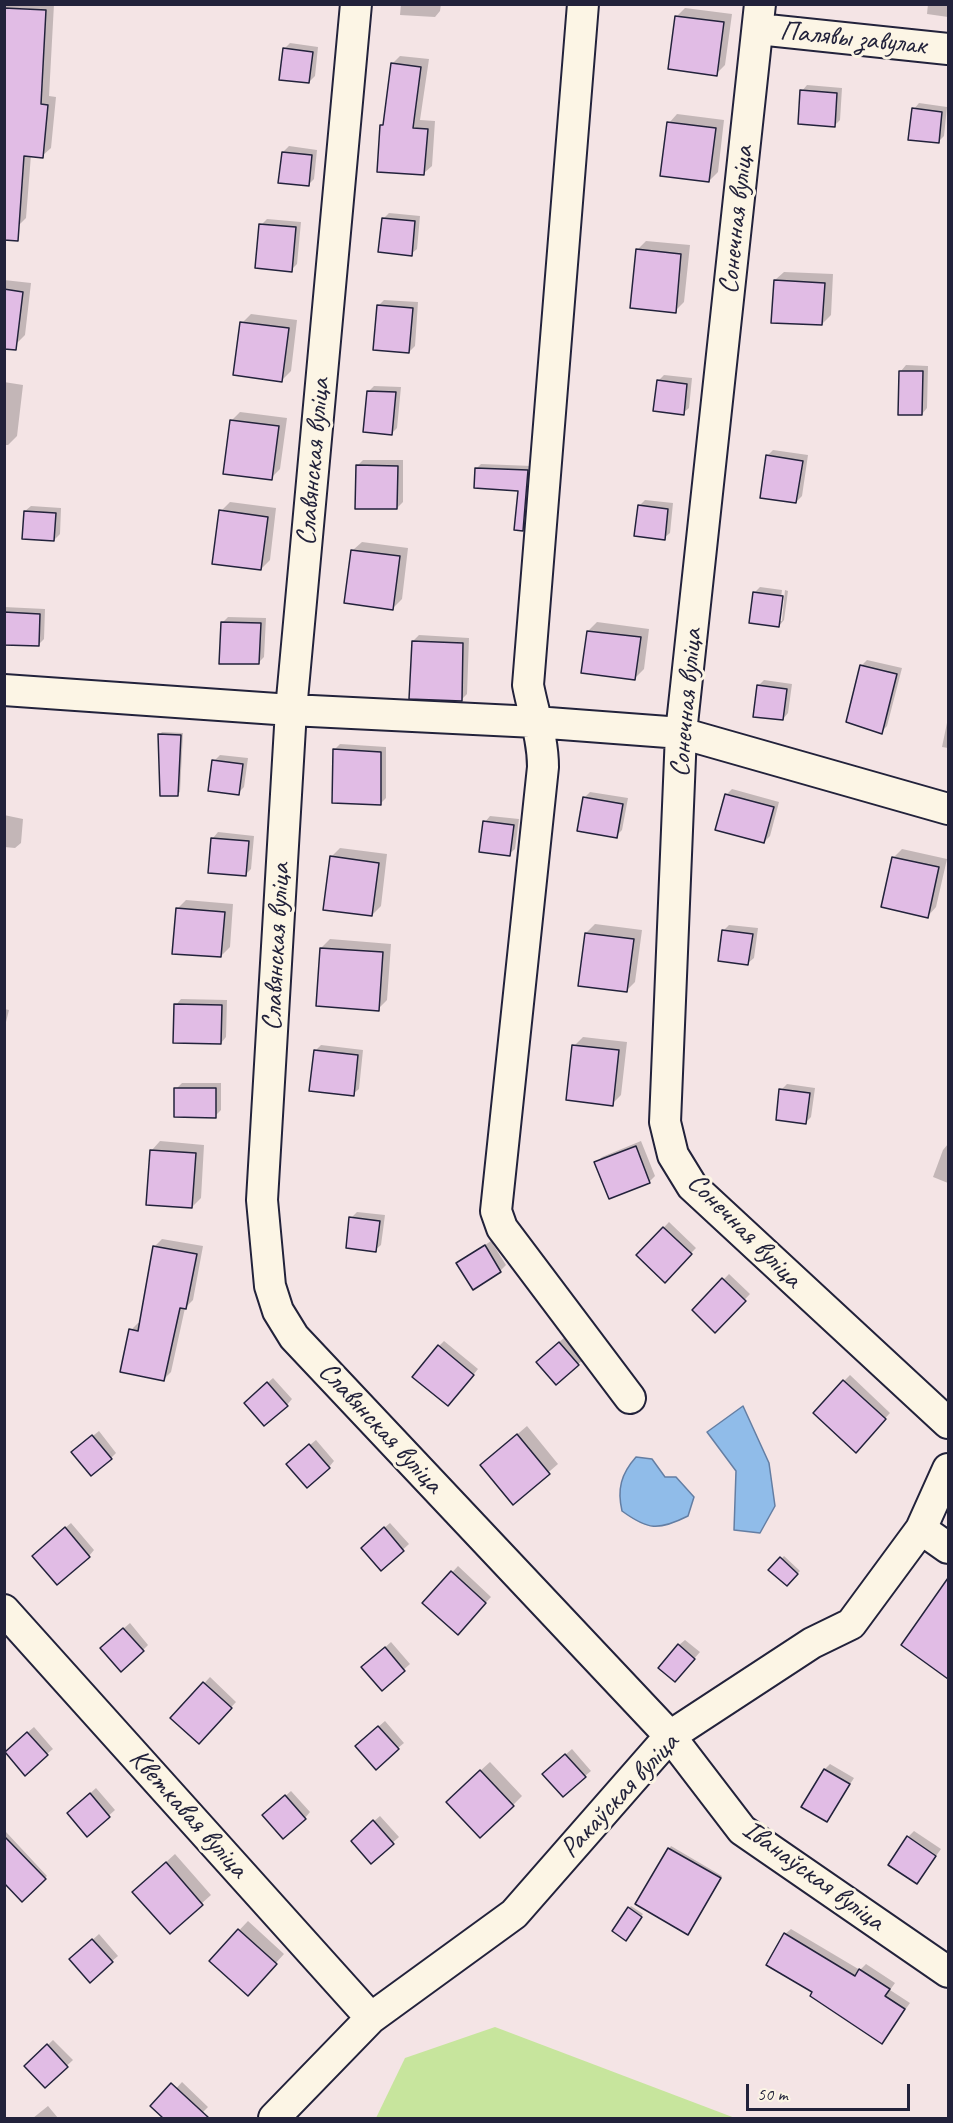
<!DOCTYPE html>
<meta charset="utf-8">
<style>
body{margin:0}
#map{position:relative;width:953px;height:2123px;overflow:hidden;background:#f4e4e5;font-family:Caveat,sans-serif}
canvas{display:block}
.frame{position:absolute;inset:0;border:6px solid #22223b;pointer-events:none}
.scale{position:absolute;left:746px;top:2084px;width:164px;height:27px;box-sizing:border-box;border:3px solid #22223b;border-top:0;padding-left:8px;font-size:18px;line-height:21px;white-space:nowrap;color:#22223b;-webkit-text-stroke:4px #fcf5e5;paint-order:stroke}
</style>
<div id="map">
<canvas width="953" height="2123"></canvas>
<div class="frame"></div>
<div class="scale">50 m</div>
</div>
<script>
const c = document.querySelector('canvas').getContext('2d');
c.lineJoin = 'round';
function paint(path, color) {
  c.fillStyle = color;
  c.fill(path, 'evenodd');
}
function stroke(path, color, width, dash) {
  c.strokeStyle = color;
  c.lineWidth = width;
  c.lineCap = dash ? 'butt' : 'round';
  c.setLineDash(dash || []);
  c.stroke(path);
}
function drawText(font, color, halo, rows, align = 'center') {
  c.font = font + ' Caveat,sans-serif';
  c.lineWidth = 6;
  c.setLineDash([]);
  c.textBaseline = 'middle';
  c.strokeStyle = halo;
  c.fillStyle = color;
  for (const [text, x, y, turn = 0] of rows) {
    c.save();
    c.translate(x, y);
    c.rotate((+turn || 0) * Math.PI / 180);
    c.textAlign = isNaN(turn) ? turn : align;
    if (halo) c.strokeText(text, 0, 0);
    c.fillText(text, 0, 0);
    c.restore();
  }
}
const green = new Path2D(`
 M495,2027L735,2118H376L405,2058Z`);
const water = new Path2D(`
 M743,1406L769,1463L775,1506L760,1533L734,1530L736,1471L707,1432Z
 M636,1457L652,1459L665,1477H676L694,1497L688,1516C658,1531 648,1530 622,1511C617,1489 621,1474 636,1457Z`);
const shadow = new Path2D(`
 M4,4H54L49,96L56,97L51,148L42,156L31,155L26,218L18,226L4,225Z
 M401,4H441L440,11L435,17L400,15Z
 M928,4H948V17L927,14Z
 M685,8L732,14L725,65L716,74L676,17Z
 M290,43L318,47L315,76L309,82L284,49Z
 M400,56L429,59L420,120L435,121L432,166L424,173L382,126L385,122L392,64Z
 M807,85L842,88L840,120L834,126L802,91Z
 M919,103L947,107L944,136L938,142L914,109Z
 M677,114L724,120L718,172L709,181L669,123Z
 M289,146L317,150L314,179L308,185L283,152Z
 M389,213L420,216L417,249L411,254L383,219Z
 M267,219L301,222L297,264L291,270L261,225Z
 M646,241L690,245L684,302L675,311L637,250Z
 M784,272L833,274L831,315L822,324L775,280Z
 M4,280L31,283L25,335L16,344L4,342Z
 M384,300L418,302L415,346L409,352L379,305Z
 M251,314L297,320L291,371L282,380L242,323Z
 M906,365L928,366L927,408L922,414L901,371Z
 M664,375L692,378L689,408L683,413L658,381Z
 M4,382L23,385L17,436L8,445H4Z
 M374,386L401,387L397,428L391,434L368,392Z
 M240,412L287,418L280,469L271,478L231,421Z
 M773,450L808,455L802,496L796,502L767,456Z
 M363,460H403V502L397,508L357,466Z
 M481,464L532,466L527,524L523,529L519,490L477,468Z
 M645,500L673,503L670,533L664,538L639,506Z
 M230,502L276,508L270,560L261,569L221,511Z
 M31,506L61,508L60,534L54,540L25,511Z
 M362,542L408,548L402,599L393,608L353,550Z
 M760,587L782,590L778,621H782L785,590L788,591L784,620L779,626L754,593Z
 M4,607L45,609L44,639L38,645L4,643Z
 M228,617L266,618L264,657L258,663L222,623Z
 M597,622L649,629L644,669L635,678L588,631Z
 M419,635L469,638L467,694L461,700L413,641Z
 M867,660L902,668L887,726L881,732L861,666Z
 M764,680L792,684L788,713L783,719L758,686Z
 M948,718V748L942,747Z
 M162,732L183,733L180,792L177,794L160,734Z
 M340,744L386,747V798L381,803L334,750Z
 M220,755L248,758L244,787L238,793L214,761Z
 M732,789L779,802L770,836L764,842L726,795Z
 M590,792L628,798L622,830L616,836L584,798Z
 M4,815L23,819L21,843L15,848L4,847Z
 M490,816L519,819L515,849L509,854L485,822Z
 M218,832L254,836L251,869L245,875L213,838Z
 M340,848L387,854L381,906L372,915L331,857Z
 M902,849L947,859L936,907L928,916L893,858Z
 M186,900L233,904L230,947L221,956L177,909Z
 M595,924L642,930L635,982L626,991L586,933Z
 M729,925L758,928L754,958L748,963L723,931Z
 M330,939L391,944L387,1000L378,1009L321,948Z
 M181,999L227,1000L226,1037L221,1043L176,1005Z
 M4,1009L9,1010L4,1030Z
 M583,1037L627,1042L621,1095L612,1104L574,1046Z
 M321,1045L363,1050L359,1089L353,1094L315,1051Z
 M182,1083H221V1110L215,1116L176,1089Z
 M787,1084L815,1088L811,1117L805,1123L781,1090Z
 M160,1141L204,1145L201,1198L192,1207L152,1150Z
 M641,1141L655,1176L649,1182L596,1163L602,1157Z
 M948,1144V1183L933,1177L943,1150Z
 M357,1212L385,1215L381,1245L375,1250L351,1218Z
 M669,1222L696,1248L665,1280L638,1255Z
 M162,1239L203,1246L193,1300L185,1308L171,1372L163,1380L131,1330L138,1323H141L155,1246Z
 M491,1241L506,1265L500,1271L458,1263Z
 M729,1274L750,1294L715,1331L694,1310Z
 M565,1337L584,1359L557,1383L543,1356Z
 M444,1341L478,1369L454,1399L439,1346Z
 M850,1375L890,1413L861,1445L844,1381Z
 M273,1378L292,1399L287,1405L252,1397Z
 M527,1426L558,1464L513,1503L491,1457Z
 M99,1431L116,1453L111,1458L79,1447Z
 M316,1440L334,1461L329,1467L293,1459Z
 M71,1523L94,1550L89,1556L39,1550Z
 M390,1523L409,1544L382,1569L368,1542Z
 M784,1556L800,1571L787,1584L771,1570Z
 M458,1566L491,1597L463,1627L424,1603Z
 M948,1583V1677L903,1644Z
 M130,1623L148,1645L143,1650L108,1642Z
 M685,1640L700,1652L681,1674L679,1645Z
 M391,1642L410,1664L382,1689L369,1662Z
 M210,1677L236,1702L199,1742L172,1718Z
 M385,1721L404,1743L398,1748L363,1740Z
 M34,1727L53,1749L47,1754L12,1746Z
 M572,1749L591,1771L585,1776L550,1768Z
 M490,1762L522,1796L513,1805L456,1793Z
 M830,1764L854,1778L827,1820L825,1769Z
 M96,1788L115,1810L87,1835L74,1808Z
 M291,1791L310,1812L305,1818L270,1810Z
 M380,1816L399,1837L371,1862L358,1835Z
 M914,1831L941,1849L917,1882L908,1837Z
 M6,1832L47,1876L22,1899L6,1882L4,1884Z
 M671,1846L722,1876L690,1930L669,1849Z
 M175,1854L211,1895L170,1932L143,1883Z
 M631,1906L643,1914L628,1936L629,1908Z
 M248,1921L284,1954L256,1985L211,1960Z
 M791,1929L860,1970L866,1964L895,1983L890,1990L910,2003L882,2042L814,1992L785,1934Z
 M99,1934L118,1956L112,1961L77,1954Z
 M53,2040L73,2060L45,2086L26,2066Z
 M182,2082L208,2107L197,2118H165L157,2110Z
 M48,2106L58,2118H33Z`);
const building = new Path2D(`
 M4,8L46,10L41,104L48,105L43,158L24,156L18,241L4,240Z
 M675,16L724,22L717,76L668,69Z
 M283,48L313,52L309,83L279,80Z
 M391,63L421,67L413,128L428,129L424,175L377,172L380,125H383Z
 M800,90L837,93L835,127L798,124Z
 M912,108L942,112L939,143L908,140Z
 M667,122L716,128L709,182L660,176Z
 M282,152L312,155L309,186L278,183Z
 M382,218L415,221L412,256L378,252Z
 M259,224L296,227L292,272L255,268Z
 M636,249L681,254L676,313L630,308Z
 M774,280L825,283L822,325L771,323Z
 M4,289L23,292L16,350L4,349Z
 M377,305L413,308L409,353L373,350Z
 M240,322L289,328L282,382L233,375Z
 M899,371H923L922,415H898Z
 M657,380L687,384L684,415L653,411Z
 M367,391L396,392L392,435L363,432Z
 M230,420L279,426L272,480L223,474Z
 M766,455L803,461L796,503L760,498Z
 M356,465L398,466L397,509H355Z
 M475,468L528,470L523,531L514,530L518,491L474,488Z
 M638,505L668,509L665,540L634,536Z
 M219,510L268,517L261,570L212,564Z
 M24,511L56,513L54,541L22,539Z
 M351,550L400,556L393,610L344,603Z
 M753,592L783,596L779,627L749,623Z
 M4,612L40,614L39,646L4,645Z
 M221,622L261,623L259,664H219Z
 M587,631L641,637L635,680L581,673Z
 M412,641L463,643L462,701L409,699Z
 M860,665L897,674L882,734L846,722Z
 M757,685L787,689L783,720L753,717Z
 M158,734L181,735L178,796H160Z
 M333,749L381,752V805L332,803Z
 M212,760L243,764L239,795L208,791Z
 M725,794L774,807L764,843L715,830Z
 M583,797L623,804L617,838L577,831Z
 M483,821L514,825L510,856L479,852Z
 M211,838L249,841L246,876L208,873Z
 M330,856L379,863L372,916L323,910Z
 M892,857L939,867L928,918L881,907Z
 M176,908L225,912L221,957L172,954Z
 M722,930L753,934L748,965L718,961Z
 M585,933L634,939L627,992L578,986Z
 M320,948L383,952L379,1011L316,1006Z
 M174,1004L222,1005L221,1044L173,1043Z
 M572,1045L619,1050L613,1106L566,1100Z
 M314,1050L358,1055L354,1096L309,1091Z
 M174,1088H216V1118L174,1117Z
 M779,1089L810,1093L806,1124L776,1120Z
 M636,1146L650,1183L609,1199L594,1162Z
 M150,1150L196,1153L192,1208L146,1205Z
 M349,1217L380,1221L376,1252L346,1248Z
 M663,1227L692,1254L665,1283L636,1255Z
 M485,1245L501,1272L473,1290L456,1263Z
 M153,1246L197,1254L186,1309L180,1308L164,1381L120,1372L129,1329L138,1331Z
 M722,1278L746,1301L715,1333L692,1310Z
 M559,1342L579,1365L556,1385L536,1362Z
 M438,1345L474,1375L448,1406L412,1377Z
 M843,1380L886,1419L856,1453L813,1413Z
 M267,1382L288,1406L264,1426L244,1403Z
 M517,1434L550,1474L513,1505L480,1465Z
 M92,1435L112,1459L91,1476L71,1452Z
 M309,1444L330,1468L307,1488L286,1464Z
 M65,1527L90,1557L57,1585L32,1556Z
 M384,1527L404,1551L381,1571L361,1548Z
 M780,1557L798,1574L787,1586L768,1570Z
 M451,1571L486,1603L458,1635L422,1603Z
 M948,1578V1679L901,1645Z
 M123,1628L144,1651L121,1672L100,1648Z
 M678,1644L695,1659L675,1682L658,1668Z
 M385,1647L405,1671L382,1691L361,1667Z
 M203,1682L232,1708L199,1744L170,1718Z
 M378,1726L399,1749L376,1770L355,1746Z
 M27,1732L48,1755L25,1776L5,1752Z
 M565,1754L586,1777L563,1797L542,1774Z
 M824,1769L850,1784L827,1822L801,1807Z
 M480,1770L514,1806L480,1838L446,1802Z
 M90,1793L110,1817L87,1837L67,1813Z
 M285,1795L306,1819L283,1839L262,1815Z
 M373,1820L394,1844L371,1864L351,1841Z
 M4,1836L46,1879L22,1902L4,1883Z
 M907,1836L936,1856L917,1884L888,1865Z
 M668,1848L721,1878L688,1935L635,1904Z
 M166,1862L203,1905L170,1934L132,1892Z
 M628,1907L642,1917L626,1941L612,1931Z
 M238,1929L277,1964L248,1996L209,1961Z
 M784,1933L855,1976L859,1969L890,1989L885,1996L905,2009L882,2044L810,1996L812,1992L766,1965Z
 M92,1939L113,1962L90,1983L69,1959Z
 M47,2044L68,2067L45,2088L24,2066Z
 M171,2083L209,2118H163L150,2106Z`);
const minor = new Path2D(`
 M356,4L291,710L262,1200L270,1286L278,1311L294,1337L670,1736L742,1830L948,1972
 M583,4L528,685C533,712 543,738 543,767L496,1211L502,1228L630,1398
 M760,4L681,733L665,1122L673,1155L692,1186L948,1423
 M758,29L948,49
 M4,690L291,710L535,722L681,733L948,809
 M921,1529L948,1548
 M4,1610L371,2018
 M274,2118L371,2018L514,1914L670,1736L812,1643L851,1624L921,1529L948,1469`);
const streetNames = [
 ["Палявы завулак",853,39,6],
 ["Сонечная вуліца",737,220,-84],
 ["Славянская вуліца",314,462,-85],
 ["Сонечная вуліца",687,703,-85],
 ["Славянская вуліца",277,947,-87],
 ["Сонечная вуліца",744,1231,45],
 ["Славянская вуліца",380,1428,47],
 ["Ракаўская вуліца",620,1796,-47],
 ["Кветкавая вуліца",188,1814,48],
 ["Іванаўская вуліца",813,1876,36]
];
paint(green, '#c7e59d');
paint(water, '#90bce9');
stroke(water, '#647ea3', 1.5);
paint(shadow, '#0003');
paint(building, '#e1bce5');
stroke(building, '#22223b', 1.5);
stroke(minor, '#22223b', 34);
stroke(minor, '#fcf5e5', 30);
drawText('28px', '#22223b', '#fcf5e5', streetNames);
</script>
